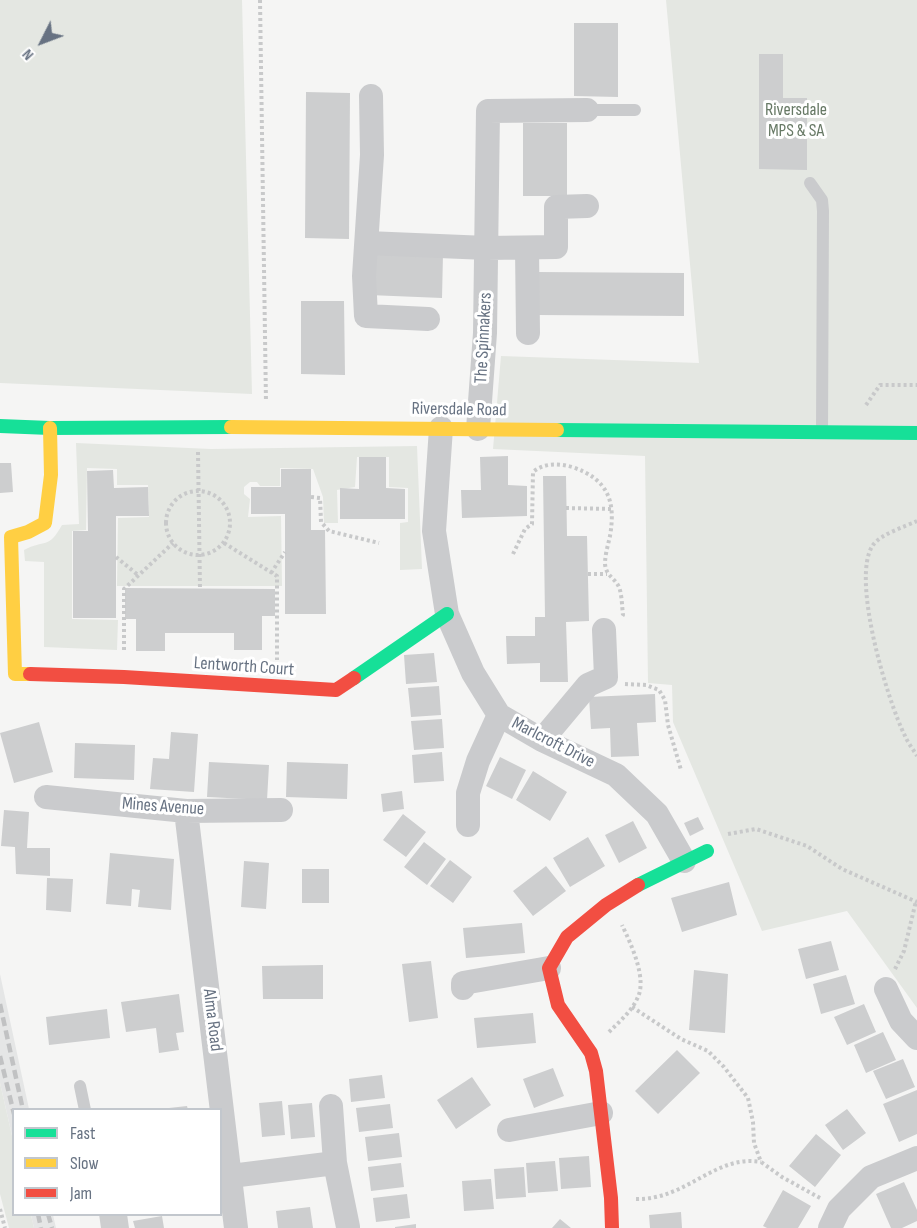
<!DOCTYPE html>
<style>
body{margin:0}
#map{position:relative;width:917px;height:1228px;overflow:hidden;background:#f5f5f4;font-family:"Sofia Sans Condensed",sans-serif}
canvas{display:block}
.legend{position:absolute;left:12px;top:1108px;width:210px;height:108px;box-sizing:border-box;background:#fff;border:2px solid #c2c7cd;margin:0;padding:8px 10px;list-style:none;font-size:18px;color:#677282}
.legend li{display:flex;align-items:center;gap:12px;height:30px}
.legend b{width:30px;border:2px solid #c2c7cd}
.north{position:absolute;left:12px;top:12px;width:60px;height:60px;-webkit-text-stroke:4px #fff;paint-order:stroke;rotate:228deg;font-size:16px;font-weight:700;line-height:24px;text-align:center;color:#677282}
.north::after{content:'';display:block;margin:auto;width:21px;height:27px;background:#677282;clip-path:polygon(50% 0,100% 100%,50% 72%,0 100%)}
</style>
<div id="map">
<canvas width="917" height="1228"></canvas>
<ul class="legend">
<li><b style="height:8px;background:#16e098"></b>Fast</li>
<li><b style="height:8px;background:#ffcf43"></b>Slow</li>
<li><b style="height:8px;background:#f24e42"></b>Jam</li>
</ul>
<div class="north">N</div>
</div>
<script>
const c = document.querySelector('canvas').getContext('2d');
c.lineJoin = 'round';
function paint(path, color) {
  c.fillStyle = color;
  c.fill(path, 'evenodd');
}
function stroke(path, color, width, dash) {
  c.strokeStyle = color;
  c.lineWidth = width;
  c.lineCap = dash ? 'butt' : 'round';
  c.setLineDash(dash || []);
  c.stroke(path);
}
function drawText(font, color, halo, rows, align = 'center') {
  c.font = font + ' "Sofia Sans Condensed",sans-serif';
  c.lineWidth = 6;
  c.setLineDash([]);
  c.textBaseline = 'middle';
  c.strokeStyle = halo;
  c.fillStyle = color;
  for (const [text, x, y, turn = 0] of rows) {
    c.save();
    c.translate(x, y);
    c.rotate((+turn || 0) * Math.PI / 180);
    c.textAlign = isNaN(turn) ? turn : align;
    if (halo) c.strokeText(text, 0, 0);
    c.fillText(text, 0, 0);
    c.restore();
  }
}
const built = new Path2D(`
 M0,974L29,1109L14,1110L13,1140L0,1083Z
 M31,1215H53L56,1228H34Z`);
const green = new Path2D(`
 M0,0H242L252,394L0,383Z
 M666,0H917V1008L847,911L762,931L673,722L672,685L648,683L645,456L493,449L501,356L699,363Z
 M76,443L211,449L417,446L422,569L400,570V523L408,522V488L389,487V457H357L355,487L337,490L338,523H324L323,497L313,469L280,468V486H260L257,482H250L244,487V494L250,499L248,517L281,516L282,586H117L118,518L149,517L148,485H117V469L87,468L86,530L72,531V619L118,620L117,650L44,647V562L25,561L24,550C45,539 48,550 62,525L79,524Z
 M0,1083L13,1140L14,1214L31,1215L34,1228H9L0,1194Z`);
const building = new Path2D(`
 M574,23H618V97L574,96Z
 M759,54H783V98H807V170L759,169Z
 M306,92L350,93L349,239L305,238Z
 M523,123H567V196H523Z
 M370,252L443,254L442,298L369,295Z
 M537,272L684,273V316L537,315Z
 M301,301H344L345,375L301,374Z
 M508,456V485L527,486V516L462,518L461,490H481L480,457Z
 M359,457H386V488L405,489V519H340V488L359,489Z
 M0,463H11L13,492L0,493Z
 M281,469H311V530H325L326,614H285V514H251V487H281Z
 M113,470L114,488L148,487L149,516H116V618H73V531H88L87,471Z
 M543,476H566L567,536H587L589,621L566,622L568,682H540V663L507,664L506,636H535V617H545Z
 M125,588L275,589V616H262V650H234V633H165V651H136V619H125Z
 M434,653L437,682L406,684L404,655Z
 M439,686L441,715L411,717L408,688Z
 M655,694L656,722L637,723L639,756L611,757L610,728L591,729L589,697Z
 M442,719L444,748L414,750L411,721Z
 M39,722L53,772L14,783L0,733Z
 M171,732L198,734L194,792L150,789L153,758L169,759Z
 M75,743L135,745L134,780L74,778Z
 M442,752L444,781L414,783L412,755Z
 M500,757L526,770L512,799L486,786Z
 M209,762L269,765L267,800L207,797Z
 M287,762L348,764L347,799L286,797Z
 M533,771L567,792L550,821L516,800Z
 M402,791L404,809L383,812L381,794Z
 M4,810L29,812L27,848H50V876L16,874L15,847L1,846Z
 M403,814L426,832L406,857L383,840Z
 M698,817L704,829L690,836L684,823Z
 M633,821L647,848L619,863L605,835Z
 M588,837L605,866L570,887L553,858Z
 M424,842L446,859L427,885L404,867Z
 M110,853L174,859L171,910L138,907L140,890L132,889L131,906L106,904Z
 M450,860L472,877L453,903L430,886Z
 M244,861L269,863L266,909L241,907Z
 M546,866L566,891L533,916L513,891Z
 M302,869H329V903H302Z
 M47,878L73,879L71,912L46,910Z
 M729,882L737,915L682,932L671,898Z
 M522,923L525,953L466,958L463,928Z
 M831,941L839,970L806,979L798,949Z
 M431,961L438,1018L409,1022L402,964Z
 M323,965V999H263L262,966Z
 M694,970L728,974L725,1033L689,1030Z
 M846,975L855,1004L821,1014L813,984Z
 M179,994L184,1032L176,1033L179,1050L159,1053L156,1028L126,1032L121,1002Z
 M864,1004L876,1032L847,1045L834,1017Z
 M107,1009L110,1038L49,1045L46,1017Z
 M533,1013L536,1043L477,1048L474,1018Z
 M883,1032L896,1060L866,1073L854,1045Z
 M677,1050L700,1073L658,1114L635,1091Z
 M903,1059L915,1087L886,1099L873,1071Z
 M553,1068L564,1096L534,1108L523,1079Z
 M382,1075L385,1098L351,1102L349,1079Z
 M472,1077L491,1105L456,1129L437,1100Z
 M917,1090V1134L899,1142L883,1104Z
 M282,1101L285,1135L262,1137L259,1103Z
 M312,1103L315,1137L291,1139L288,1105Z
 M390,1104L393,1128L359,1132L356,1108Z
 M187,1106L188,1110H169V1108Z
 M847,1109L866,1133L843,1150L825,1125Z
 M399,1133L402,1157L368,1161L365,1137Z
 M816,1134L841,1155L815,1187L789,1166Z
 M589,1156L591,1187L561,1189L559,1158Z
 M555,1161L558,1191L528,1193L526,1163Z
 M401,1163L404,1187L371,1191L368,1167Z
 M524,1167L526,1197L496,1199L494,1169Z
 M491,1179L494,1209L464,1211L462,1181Z
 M904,1182L917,1210V1221L902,1228H891L876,1194Z
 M783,1190L811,1206L798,1228H767L763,1226Z
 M407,1194L410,1218L376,1222L373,1198Z
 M310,1207L313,1228H278L276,1211Z
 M681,1212L682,1228H650L649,1215Z
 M99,1214H127L129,1228H101Z
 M162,1216L164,1228H135L133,1221Z
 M560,1219L571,1228H552Z
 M416,1224V1228H395V1227Z`);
const path = new Path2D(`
 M260,0L266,402
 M866,405L880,385H917
 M198,452L200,589
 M166 523a32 32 0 1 1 64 0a32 32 0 1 1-64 0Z
 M311,497L320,498L321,522L329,531L379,543
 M566,508L612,509
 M917,521C904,527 881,534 873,545C850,578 888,702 905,736C908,743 913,749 917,756
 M224,543L277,576V660
 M513,554L525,529L532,524L533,472C544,463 558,463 572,467C608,479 616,501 610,536C608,545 605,555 605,564C606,576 615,578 619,587C622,595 622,607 623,615L621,618
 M116,557L138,575
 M271,573L285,552
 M588,574H607
 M124,650V589L173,543
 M625,684L646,685L659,690L665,700L668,725L681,770
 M728,834L756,829L807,846L842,869L917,902
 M895,969L904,951L916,901
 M632,1007L681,1039L708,1051L724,1067L748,1098L753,1122L754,1143L761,1162L782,1177L820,1198
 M609,1032C619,1022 631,1012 637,999C648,980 631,944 622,925
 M636,1199C687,1200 715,1154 761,1162
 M0,1209L5,1228`);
const lane = new Path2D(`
 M587,110H635
 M810,183L822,200L823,211L822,431
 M80,1086L85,1110`);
const street = new Path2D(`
 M371,96L372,155L364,276L366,316L428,319
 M367,243L487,248L556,247V207L587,206
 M527,248L528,333
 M441,428L434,531L447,614L473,673L499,715L542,740L616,775L657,814L684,861
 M478,429L485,333L488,111L587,110
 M542,740L588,685L606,677L604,630
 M46,797L186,811L281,810
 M186,811L236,1228
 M468,825V793L478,761L499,715
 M463,988V983L549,968
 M886,989L901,1021L917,1038
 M331,1106L335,1163L348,1227
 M509,1130L601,1113
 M231,1176L335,1163
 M830,1228L839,1209L871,1177L917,1158`);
const fast = new Path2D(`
 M0,426L50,428L231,427
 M557,430L917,433
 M354,678L447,614
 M638,885L707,851`);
const slow = new Path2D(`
 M231,427L557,430
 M30,674H15L11,537L28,532L45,523L51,475L50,428`);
const jam = new Path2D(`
 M30,674L124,677L336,690L354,678
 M612,1228L611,1198L596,1071L591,1053L558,1005L549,968L567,937L606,905L638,885`);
const rail = new Path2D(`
 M0,1004L23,1110
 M0,1056L14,1114
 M38,1214L41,1228
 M48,1214L52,1228`);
const parkNames = [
 ["Riversdale",796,110],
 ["MPS & SA",796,131]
];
const streetNames = [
 ["The Spinnakers",484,338,-87],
 ["Riversdale Road",459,410,1],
 ["Lentworth Court",244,667,4],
 ["Marlcroft Drive",553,743,27],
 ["Mines Avenue",163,807,4],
 ["Alma Road",212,1020,83]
];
paint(built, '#e5e6e6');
paint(green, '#e4e7e2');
paint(building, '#cdcecf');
stroke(path, '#c8c9ca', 4, [3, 3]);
stroke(lane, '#cacbcd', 12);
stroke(street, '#cacbcd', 24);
stroke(fast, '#16e098', 14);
stroke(slow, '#ffcf43', 14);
stroke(jam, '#f24e42', 14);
stroke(rail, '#c1c2c3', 4.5, [9, 4.5]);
drawText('18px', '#677965', '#fff', parkNames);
drawText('18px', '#677282', '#fff', streetNames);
</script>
